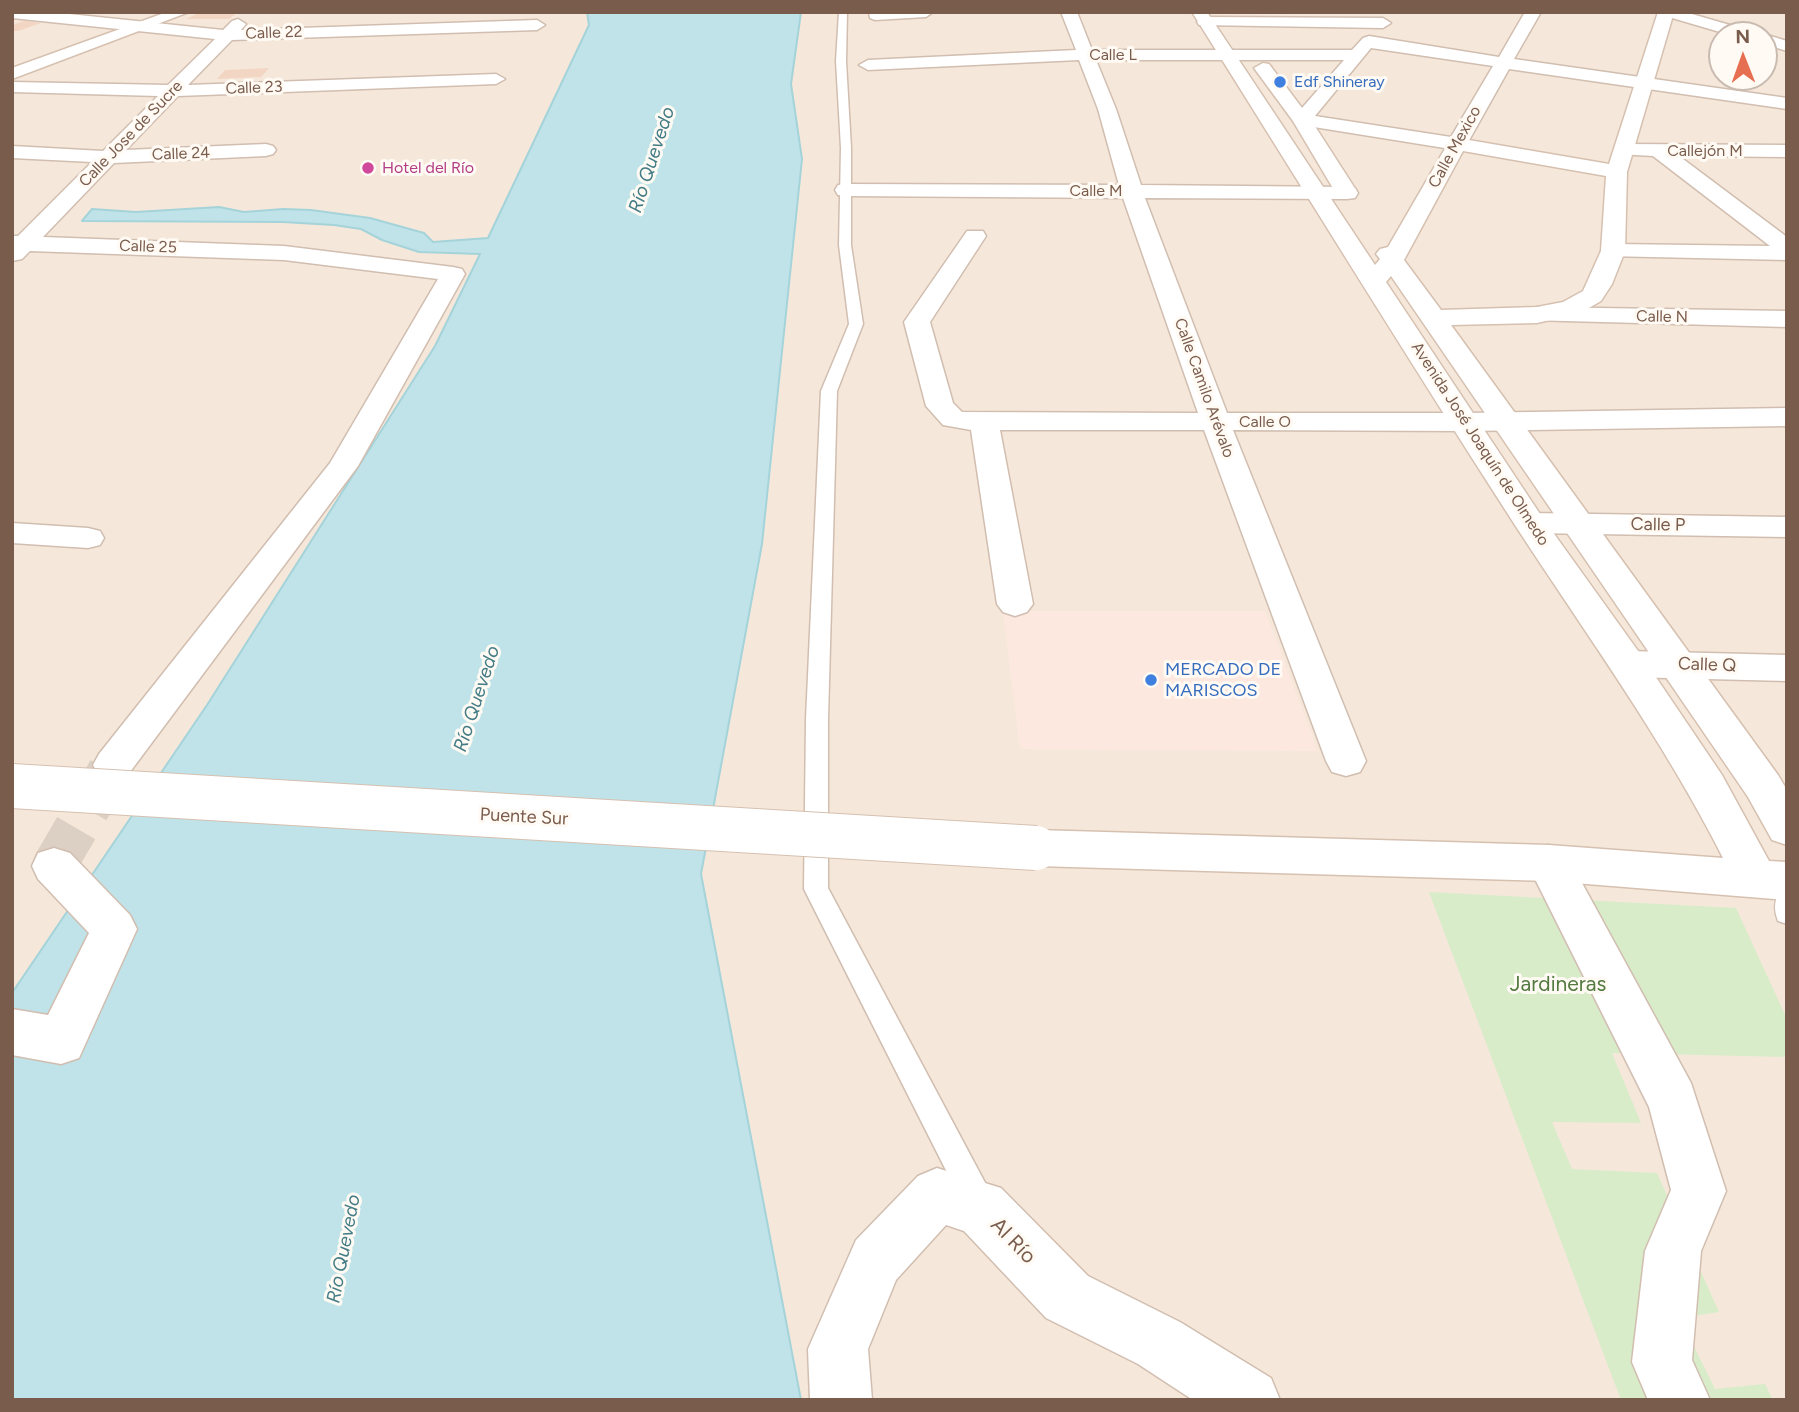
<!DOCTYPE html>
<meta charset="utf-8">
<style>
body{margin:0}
#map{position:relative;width:1799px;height:1412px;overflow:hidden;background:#fdf6ec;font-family:Figtree,sans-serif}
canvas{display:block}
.frame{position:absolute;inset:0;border:14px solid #7a5c4d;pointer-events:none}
.north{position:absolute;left:1708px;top:21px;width:70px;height:70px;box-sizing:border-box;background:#fffaf3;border:2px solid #cabbb1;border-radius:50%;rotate:359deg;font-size:19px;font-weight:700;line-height:28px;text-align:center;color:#7a5c4d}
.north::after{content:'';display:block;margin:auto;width:24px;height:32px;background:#e76f51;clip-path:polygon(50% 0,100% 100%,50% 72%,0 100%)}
</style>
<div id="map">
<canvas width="1799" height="1412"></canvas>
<div class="frame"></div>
<div class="north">N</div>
</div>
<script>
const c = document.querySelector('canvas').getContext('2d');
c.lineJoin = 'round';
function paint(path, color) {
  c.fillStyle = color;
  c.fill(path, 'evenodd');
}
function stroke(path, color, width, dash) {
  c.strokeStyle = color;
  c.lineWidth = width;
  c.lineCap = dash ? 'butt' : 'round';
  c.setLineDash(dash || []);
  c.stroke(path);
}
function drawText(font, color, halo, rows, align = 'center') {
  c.font = font + ' Figtree,sans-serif';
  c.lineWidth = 6;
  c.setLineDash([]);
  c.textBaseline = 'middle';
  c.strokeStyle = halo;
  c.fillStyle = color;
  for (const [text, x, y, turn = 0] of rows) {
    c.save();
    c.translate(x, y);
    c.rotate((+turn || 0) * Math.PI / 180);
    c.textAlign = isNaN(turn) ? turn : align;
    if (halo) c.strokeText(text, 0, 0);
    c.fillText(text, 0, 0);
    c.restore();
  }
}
const residential = new Path2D(`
 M12,12H1787V1400H12ZM1722,35H1764V77H1722Z`);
const commercial = new Path2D(`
 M1003,611H1265L1318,751L1020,749Z`);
const green = new Path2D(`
 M1429,892L1736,908L1787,1019V1057L1612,1053L1641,1123L1552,1122L1572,1169L1657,1173L1719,1312L1680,1318L1715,1389L1765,1384L1773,1400H1621Z`);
const water = new Path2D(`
 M587,12H801L791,84L802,159L762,544L701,874L801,1400H12V993L207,705L435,346L480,254L419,252L382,240L361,229L334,225L283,222L82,221L92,209L136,212L219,207L244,212L283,209L311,210L370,218L424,233L433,242L488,238L589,25Z`);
const building = new Path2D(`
 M201,12H238L229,19H186Z
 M24,21L41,23L18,31H12V25Z
 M269,68L261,77L217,79L225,70Z`);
const streetTunnel = new Path2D(`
 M54,866L112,767`);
const lane = new Path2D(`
 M839,12H847L846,61L851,148V245L863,324L837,391L828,719V888L990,1192L994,1203L990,1214L979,1218L968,1214L804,889L806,719L821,391L849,324L839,245L841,148L836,61Z
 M1787,891V924L1778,921C1774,911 1774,903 1778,894Z`);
const street = new Path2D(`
 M12,12H50L223,30L232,21L238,19L246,24L241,30L537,20L545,25L537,30L232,40L188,85L496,74L505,79L496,84L178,96L126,150L266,144L273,146L276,150L273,154L266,156L114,163L43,237L284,246L453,267L462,269L465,274L358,466L127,776L113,781L99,776L93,765L99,754L330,463L438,279L284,260L30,251L22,259L12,261V236H18L92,162L12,158V146L103,151L158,96L12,92V82L168,85L215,39L12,18Z
 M869,12H933L926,17L875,20L870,18Z
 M1061,12H1077L1092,50H1352L1363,38L1369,36L1499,57L1525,12H1541L1514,59L1787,98V109L1509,69L1467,144L1464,148L1457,150L1295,124L1293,120L1295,116L1344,60H1096L1116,109L1141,185L1347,187L1355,188L1358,193L1355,198L1347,199L1145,198L1227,413H1467L1787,408V426L1467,431L1233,430L1366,761L1360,772L1346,776L1332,772L1326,761L1204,430H1000L1033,604L1027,612L1015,616L1003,612L997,604L971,430L943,425L926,406L904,322L967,231H983L986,236L930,322L953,403L962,412L1198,413L1123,198L846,196L838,195L835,190L838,185L846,184L1119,185L1098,109L1079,60L868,70L859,65L868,60L1076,50ZM1371,48L1493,66L1451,137L1315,116Z
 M1660,12H1685L1754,32L1756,35H1730L1662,15Z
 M1205,17L1383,18L1391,23L1383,28L1199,25L1197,22Z
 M1764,34L1787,41V51L1764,44V35H1761Z
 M1624,144L1787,145V157L1679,156L1787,237V260L1605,256L1601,251L1605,246L1613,244L1770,246L1653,156L1617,154L1614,150L1617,146Z
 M1537,307L1787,311V327L1528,320L1524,315L1528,310Z
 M1530,513L1787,517V537L1530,533L1519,530L1514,523L1519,516Z
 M12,523L88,528L100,531L104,538L100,545L88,548L12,543Z
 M1628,651L1787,655V681L1628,677L1615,673L1609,664L1615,655Z
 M1549,845L1564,850L1691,1083L1726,1191L1701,1251L1692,1360L1710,1400H1648L1632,1362L1645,1251L1671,1190L1649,1107L1527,863L1534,850Z
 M54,848L70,853L130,915L137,929L79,1058L61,1064L12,1055V1009L48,1015L89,933L38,879L32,866L38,853Z
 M937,1168L1001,1188L1088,1276L1180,1322L1271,1378L1280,1400H1193L1138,1364L1046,1318L964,1231L946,1225L896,1280L868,1349L872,1400H810L808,1349L856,1240L918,1176Z`);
const secondary = new Path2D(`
 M167,12H189L12,79V68Z
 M1192,12H1207L1375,265L1380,259L1376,254L1380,249L1388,247L1450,140L1457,138L1609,164L1658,12H1674L1627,172L1625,251L1612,284L1601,301L1580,313L1537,323L1451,325L1778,775L1787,790V845L1772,840L1748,797L1391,276L1386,282L1542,517L1641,655L1722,775L1769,861L1787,862V900L1549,881L1036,866L1021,861L1014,848L1021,835L1036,830L1549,845L1723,858C1663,739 1585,633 1513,522C1404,353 1299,182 1192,12ZM1463,151L1606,176L1601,251L1583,291L1563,302L1537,307L1441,310L1404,260Z
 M1263,63L1269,64L1311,120L1356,190L1353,195H1337L1334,190L1293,121L1254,68Z`);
const secondaryBridge = new Path2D(`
 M12,786L1036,848`);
const markers = [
 [1280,82,7,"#3f7fe0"],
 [368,168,7,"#d1479c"],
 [1151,680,7,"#3f7fe0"]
];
const farStreetnames = [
 ["Calle 22",274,33,-2],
 ["Calle L",1113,55],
 ["Calle 23",254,88,-2],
 ["Calle Jose de Sucre",131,134,-46],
 ["Calle Mexico",1455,147,-61],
 ["Callejón M",1705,151],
 ["Calle 24",181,154,-2],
 ["Calle M",1096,191],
 ["Calle 25",148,247,2],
 ["Calle N",1662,317,1],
 ["Calle Camilo Arévalo",1204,388,70],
 ["Calle O",1265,422],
 ["Avenida José Joaquín de Olmedo",1480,444,57]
];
const farShopnames = [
 ["Edf Shineray",1294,82]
];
const farHotelnames = [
 ["Hotel del Río",382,168]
];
const streetNames = [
 ["Calle P",1658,525,1],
 ["Calle Q",1707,665,2],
 ["Puente Sur",524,817,3]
];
const shopNames = [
 ["MERCADO DE",1165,670],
 ["MARISCOS",1165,691]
];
const waterNames = [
 ["Río Quevedo",652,160,-72],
 ["Río Quevedo",477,699,-72],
 ["Río Quevedo",344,1249,-79]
];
const nearParknames = [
 ["Jardineras",1558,985]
];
const nearStreetnames = [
 ["Al Río",1013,1241,46]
];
paint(residential, '#f5e8da');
paint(commercial, '#fde8e0');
paint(green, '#d8ecc9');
paint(water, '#bfe3e8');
stroke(water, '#a5d3da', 2);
paint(building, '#f3d5c3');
stroke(streetTunnel, '#dcd0c4', 44, [44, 22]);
stroke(lane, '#d1beb0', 3);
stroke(street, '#d1beb0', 3);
stroke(secondary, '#d6c0b0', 3);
paint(lane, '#fff');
paint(street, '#fff');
paint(secondary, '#fff');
stroke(secondaryBridge, '#d6c0b0', 46, []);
stroke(secondaryBridge, '#fff', 44);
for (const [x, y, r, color] of markers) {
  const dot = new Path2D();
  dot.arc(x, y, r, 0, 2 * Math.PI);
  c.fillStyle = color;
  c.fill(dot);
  stroke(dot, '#fffaf3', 2.5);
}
drawText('16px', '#7a5c4d', '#fffaf3', farStreetnames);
drawText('16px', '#366cbe', '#fffaf3', farShopnames, 'left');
drawText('16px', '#b23c85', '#fffaf3', farHotelnames, 'left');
drawText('18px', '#7a5c4d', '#fffaf3', streetNames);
drawText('18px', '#366cbe', '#fffaf3', shopNames, 'left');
drawText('italic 19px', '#437c86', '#fffaf3', waterNames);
drawText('21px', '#537a41', '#fffaf3', nearParknames);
drawText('21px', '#7a5c4d', '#fffaf3', nearStreetnames);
</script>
